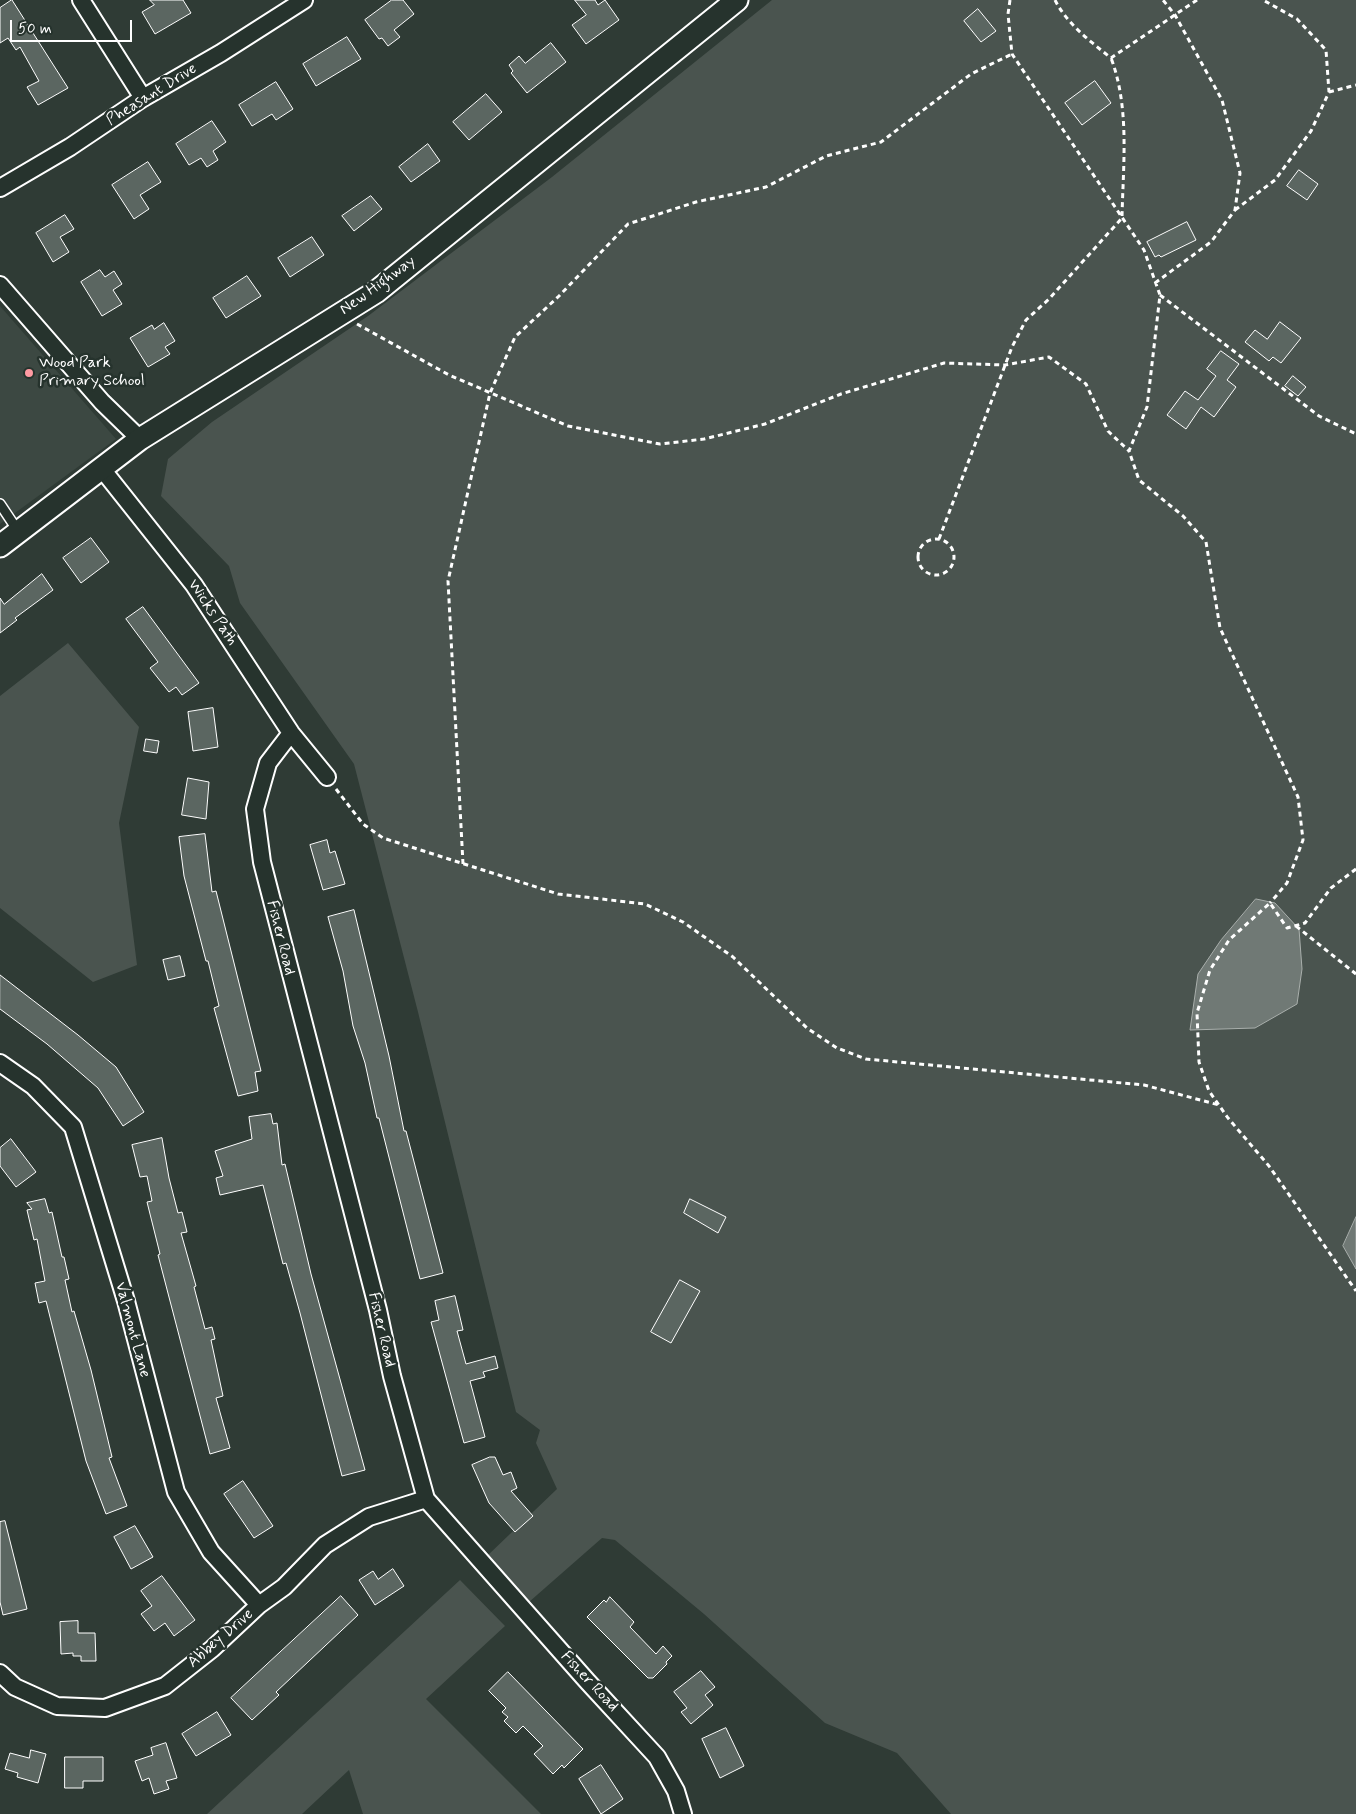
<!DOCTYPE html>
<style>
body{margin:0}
#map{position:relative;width:1356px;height:1814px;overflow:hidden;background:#2f3b35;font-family:Mynerve,sans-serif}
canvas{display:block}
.scale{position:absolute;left:10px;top:20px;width:122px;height:22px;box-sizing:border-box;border:2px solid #fff;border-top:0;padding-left:6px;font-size:15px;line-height:18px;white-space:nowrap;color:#fff;-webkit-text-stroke:4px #26332d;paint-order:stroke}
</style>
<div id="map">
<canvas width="1356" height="1814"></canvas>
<div class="scale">50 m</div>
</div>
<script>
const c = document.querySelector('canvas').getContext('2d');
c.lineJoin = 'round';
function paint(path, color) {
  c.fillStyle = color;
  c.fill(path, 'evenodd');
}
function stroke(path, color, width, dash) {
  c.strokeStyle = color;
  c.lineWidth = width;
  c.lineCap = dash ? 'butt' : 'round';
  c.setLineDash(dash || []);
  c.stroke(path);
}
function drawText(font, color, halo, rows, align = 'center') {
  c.font = font + ' Mynerve,sans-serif';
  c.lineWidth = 5;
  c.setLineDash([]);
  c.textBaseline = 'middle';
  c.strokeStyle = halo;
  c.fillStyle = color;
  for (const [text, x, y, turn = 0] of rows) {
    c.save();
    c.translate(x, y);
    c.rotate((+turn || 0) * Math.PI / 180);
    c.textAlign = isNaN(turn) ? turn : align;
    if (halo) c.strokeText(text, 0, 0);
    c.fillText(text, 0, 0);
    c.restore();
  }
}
const built = new Path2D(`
 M0,306L116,439L0,524Z`);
const green = new Path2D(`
 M772,0H1356V1814H951L897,1753L825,1723L704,1614L615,1540L602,1538L529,1602L487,1556L557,1489L536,1443L540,1430L516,1412L418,1012L354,764L240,603L229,566L161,496L168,459L212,422L368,316L552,177Z
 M68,643L139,727L119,823L137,965L93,982L0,908V696Z
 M460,1580L505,1626L426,1699L541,1814H363L349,1770L302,1814H207Z`);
const water = new Path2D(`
 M1256,899L1275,903L1299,929L1302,969L1297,1004L1255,1028L1190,1030L1198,974L1221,940Z
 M1356,1217V1269L1343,1246Z`);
const building = new Path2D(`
 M12,0L68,88L38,105L27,87L39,81L20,47L16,50L8,38L0,43V8Z
 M150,0H183L191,13L155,34L142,12L154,5Z
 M392,0H403L414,14L394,30L400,37L388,46L382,38L379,39L365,20Z
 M575,0H595L598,5L605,0L619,20L586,44L572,25L586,15Z
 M978,9L996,31L981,42L964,21Z
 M347,37L361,59L316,86L303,64Z
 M551,43L566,62L527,93L511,73L513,71L509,65L519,56L525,63Z
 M1095,81L1111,103L1082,125L1065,103Z
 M276,82L293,109L276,120L272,114L252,126L239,105Z
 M486,94L502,112L469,140L453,122Z
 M212,121L226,142L213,151L218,160L207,167L201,158L189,165L176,144Z
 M428,144L440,161L411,182L399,167Z
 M148,162L161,182L140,195L149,209L134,219L112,185Z
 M1299,170L1318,184L1307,200L1287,186Z
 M371,196L382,209L354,231L342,216Z
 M65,215L74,229L60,237L69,252L53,262L36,233Z
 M1187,222L1196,240L1161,257L1159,255L1155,257L1147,242Z
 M312,237L324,255L290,277L278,258Z
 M100,270L105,277L114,271L122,284L113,290L122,304L102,316L81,282Z
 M247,276L261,296L226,318L213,298Z
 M1280,322L1301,338L1281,363L1273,357L1269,361L1245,342L1255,330L1267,339Z
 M164,323L175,341L165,347L170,354L148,367L130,338L152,325L154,329Z
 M1221,351L1239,364L1227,380L1236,387L1214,417L1201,407L1186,429L1167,415L1185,391L1198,400L1216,376L1207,369Z
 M1293,376L1306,387L1298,396L1285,386Z
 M91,538L109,562L81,583L63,558Z
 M42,574L53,590L15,618L17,620L0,633V598L4,604Z
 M143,607L199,683L182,695L176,687L169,692L150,668L158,662L126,619Z
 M213,708L218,747L193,751L188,712Z
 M146,739L159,741L157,753L144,751Z
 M188,778L209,782L206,819L182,815Z
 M205,834L212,892L216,891L261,1071L255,1072L258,1091L238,1096L214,1008L219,1006L208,961H206L184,876L179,837Z
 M327,840L330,853L335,851L345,884L323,890L310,845Z
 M354,910L389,1056L404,1131H406L443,1273L420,1279L379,1118H377L365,1063L353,1026L343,971L328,917Z
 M180,956L185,976L168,980L163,960Z
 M0,975L78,1035L116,1067L144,1112L123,1126L98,1088L47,1044L0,1009Z
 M271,1114L273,1124L277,1123L282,1165L285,1164L311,1274L365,1470L342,1476L300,1313L286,1263L283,1264L263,1185L220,1195L216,1178L223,1176L215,1151L252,1139L249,1117Z
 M162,1138L169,1178L178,1213L182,1212L187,1232L181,1233L196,1286L194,1287L205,1329L212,1327L215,1339L211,1340L223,1396L216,1398L230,1448L210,1454L158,1255L160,1254L147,1202L152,1201L147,1176L140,1177L132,1145Z
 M11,1139L36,1172L16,1187L0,1166V1148Z
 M45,1199L49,1213L52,1212L62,1257H64L69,1279L65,1280L72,1312L74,1311L91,1370L112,1457L109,1458L127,1506L106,1514L86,1461L46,1301L39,1303L35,1283L45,1281L37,1239L34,1240L27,1210L32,1209L27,1203Z
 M690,1199L726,1217L718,1233L684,1213Z
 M680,1280L700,1291L671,1343L651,1332Z
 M455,1296L463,1330L457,1331L466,1364L495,1356L498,1368L483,1372L485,1377L470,1381L485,1437L464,1443L431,1322L439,1320L435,1301Z
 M490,1457H495L503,1475L511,1472L517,1488L511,1491L533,1516L515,1532L489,1503L472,1465Z
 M243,1481L273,1526L254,1538L224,1494Z
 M5,1521L27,1609L3,1615L0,1602V1522Z
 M135,1526L153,1557L131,1569L114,1537Z
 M393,1569L404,1586L375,1605L359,1580L373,1571L378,1579Z
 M162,1576L195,1620L174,1636L165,1623L154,1631L141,1614L152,1606L141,1591Z
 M341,1596L358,1615L276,1692L279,1695L252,1720L231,1698Z
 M610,1597L634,1622L630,1627L656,1654L663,1646L672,1656L666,1662L667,1664L653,1678H648L587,1617L604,1600L606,1602Z
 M78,1621V1633H95L96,1661H81V1656H73V1653L61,1654L60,1622Z
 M701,1671L715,1687L705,1695L713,1705L691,1724L681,1712L687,1708L674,1692Z
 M508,1672L583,1749L564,1768L562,1765L553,1774L534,1754L543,1746L523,1726L516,1733L504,1721L508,1717L502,1712L506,1708L489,1691Z
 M217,1712L231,1735L196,1756L182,1734Z
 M726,1728L744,1766L720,1778L702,1739Z
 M166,1743L177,1778L166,1781L169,1789L154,1794L149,1778L142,1781L135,1761L153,1755L151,1748Z
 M31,1750L46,1754L38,1783L17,1777L18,1773L5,1769L10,1753L29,1758Z
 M65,1757H103V1781H83V1788H65Z
 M601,1765L623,1799L601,1814L579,1779Z`);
const path = new Path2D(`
 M1010,0L1008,14L1012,54L1144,250L1160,295L1147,407L1129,451L1139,480L1183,516L1206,542L1220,628L1298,797L1303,840L1287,883L1270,903
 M1055,0C1067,24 1090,41 1111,58L1197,0
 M1329,92L1356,85
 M1235,210L1275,180L1311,131L1329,92L1326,50L1297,19L1263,0
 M1155,283L1211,242L1235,210L1240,173L1222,100L1175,15L1163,0
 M1160,295L1319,416L1356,434
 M357,324L449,375L568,426L660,444L704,439L765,424L841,394L944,363L1005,365L1049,357L1086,384L1108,431L1129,451
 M939,539L1012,347L1026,320L1049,299L1122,218C1123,165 1130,108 1111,58
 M918 557a18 18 0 1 1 36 0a18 18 0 1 1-36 0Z
 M336,789L363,824L383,838L558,894L645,904L683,922L733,957L807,1028L837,1048L866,1059L1144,1085L1219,1105
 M463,864L448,581L490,393L515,337L559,296L628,224L696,202L766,187L826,156L881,142L971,74L1012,54
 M1356,869L1331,888L1305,923L1287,928L1270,903L1229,940L1210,970L1197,1013L1199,1062L1209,1091L1228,1118L1269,1166L1356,1291
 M1296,926L1356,974`);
const service = new Path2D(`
 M0,504L18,531`);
const minor = new Path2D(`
 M81,0L143,98
 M0,188L70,147L143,98L221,53L304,0
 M0,285L102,402L140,439
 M102,469L194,585L291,733L327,777
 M291,733L268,763L255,809L262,862L378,1310L392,1376L426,1499L587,1681L657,1757L676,1791L683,1814
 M0,1063L33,1086L73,1127L126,1301L176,1492L211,1552L259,1605
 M0,1673L15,1687L57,1706L105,1708L165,1686L212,1649L259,1605L284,1587L325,1545L369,1517L426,1499`);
const tertiary = new Path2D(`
 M0,546L140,439L376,292L737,0`);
const markers = [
 [29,373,5,"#ff9aa2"]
];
const streetNames = [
 ["Pheasant Drive",152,95,-32],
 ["New Highway",378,286,-36],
 ["Wicks Path",212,613,56],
 ["Fisher Road",280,938,76],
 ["Valmont Lane",132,1330,75],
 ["Fisher Road",381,1330,77],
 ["Abbey Drive",221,1639,-41],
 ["Fisher Road",589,1682,47]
];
const poiNames = [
 ["Wood Park",39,364],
 ["Primary School",39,382]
];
paint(built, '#3c4842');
paint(green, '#4a544f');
paint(water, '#707975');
stroke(water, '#a9afac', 1);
paint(building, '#5b6661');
stroke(building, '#fff', 1);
stroke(service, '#fff', 12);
stroke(minor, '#fff', 20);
stroke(tertiary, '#fff', 25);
stroke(path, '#fff', 3, [5, 4]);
stroke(service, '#26332d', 9);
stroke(minor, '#26332d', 16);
stroke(tertiary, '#26332d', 21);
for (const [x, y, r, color] of markers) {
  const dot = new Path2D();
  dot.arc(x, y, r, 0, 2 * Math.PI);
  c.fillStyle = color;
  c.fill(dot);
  stroke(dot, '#26332d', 2);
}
drawText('16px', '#fff', '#26332d', streetNames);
drawText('16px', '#fff', '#26332d', poiNames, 'left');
</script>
